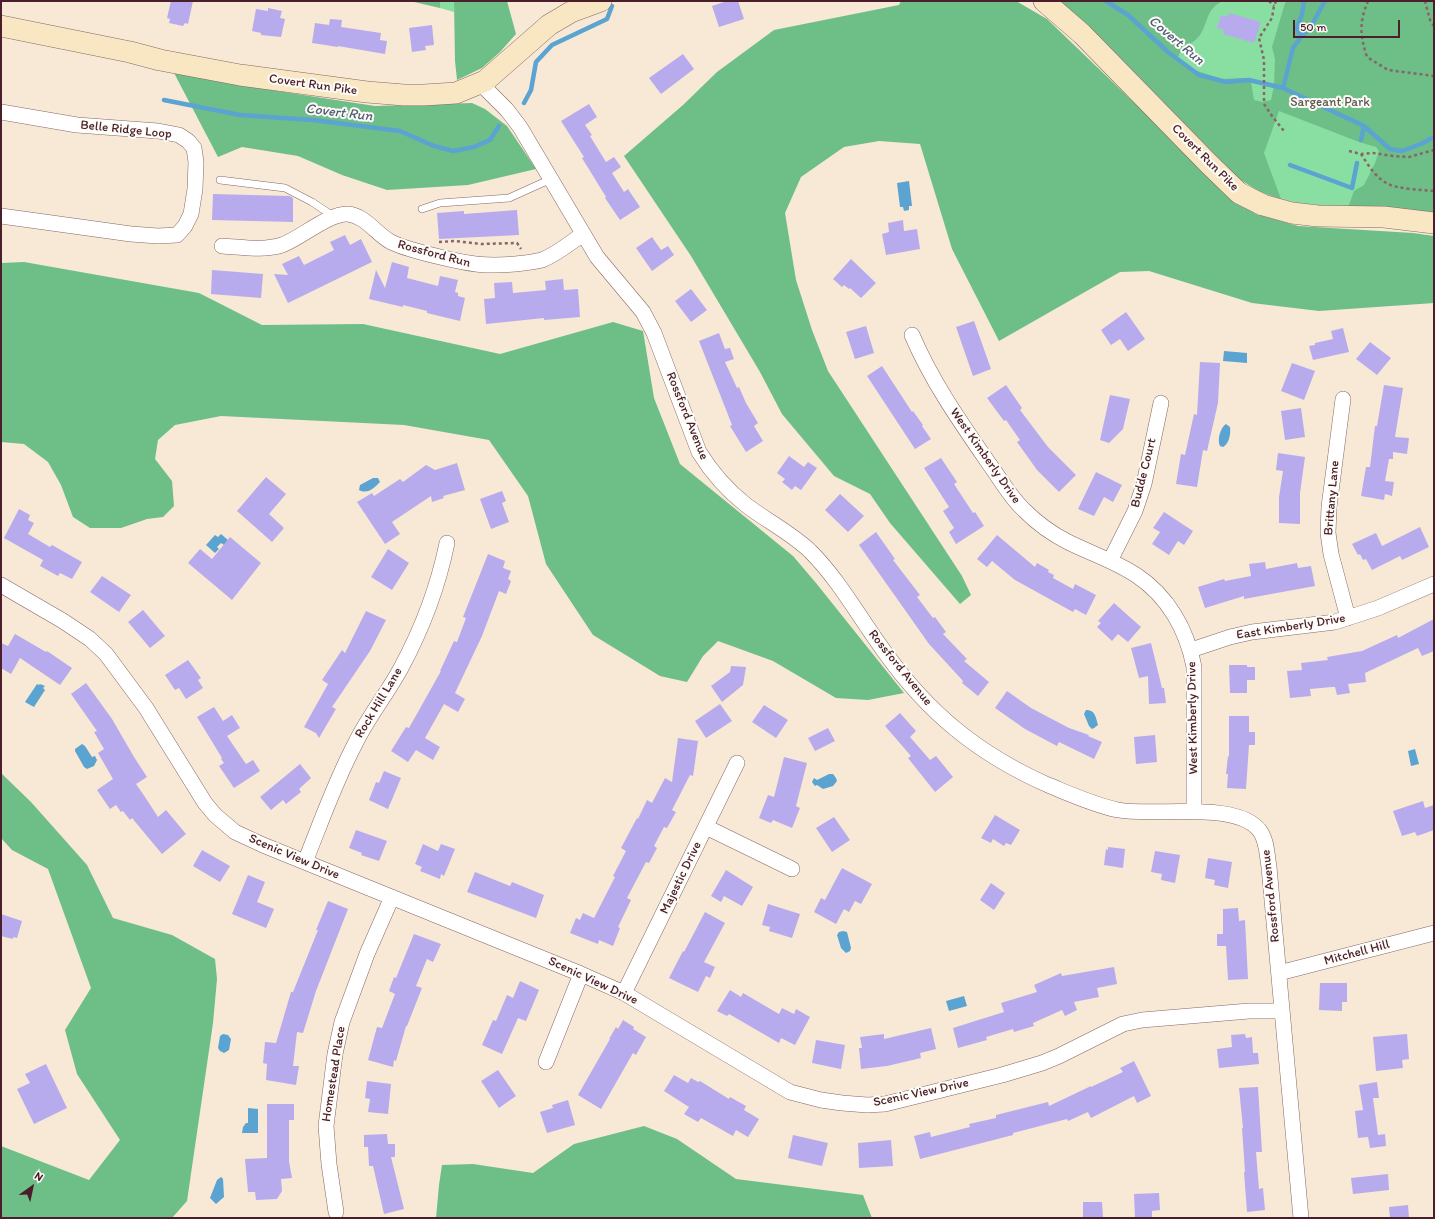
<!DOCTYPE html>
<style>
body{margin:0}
#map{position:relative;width:1435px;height:1219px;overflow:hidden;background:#f7e9d5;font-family:Itim,sans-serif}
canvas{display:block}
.frame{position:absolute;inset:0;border:2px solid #4a1f2b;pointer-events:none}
.north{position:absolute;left:12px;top:1167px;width:40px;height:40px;-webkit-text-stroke:3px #fdfcf7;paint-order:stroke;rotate:33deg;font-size:11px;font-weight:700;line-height:16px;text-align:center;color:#4a1f2b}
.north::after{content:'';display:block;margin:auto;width:14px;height:18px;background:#4a1f2b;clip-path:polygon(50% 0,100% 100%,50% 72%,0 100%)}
.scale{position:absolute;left:1293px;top:20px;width:107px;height:18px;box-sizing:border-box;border:2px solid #4a1f2b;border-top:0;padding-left:5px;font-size:12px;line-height:14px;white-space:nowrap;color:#4a1f2b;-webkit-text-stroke:3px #fdfcf7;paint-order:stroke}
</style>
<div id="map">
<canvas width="1435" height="1219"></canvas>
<div class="frame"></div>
<div class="north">N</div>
<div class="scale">50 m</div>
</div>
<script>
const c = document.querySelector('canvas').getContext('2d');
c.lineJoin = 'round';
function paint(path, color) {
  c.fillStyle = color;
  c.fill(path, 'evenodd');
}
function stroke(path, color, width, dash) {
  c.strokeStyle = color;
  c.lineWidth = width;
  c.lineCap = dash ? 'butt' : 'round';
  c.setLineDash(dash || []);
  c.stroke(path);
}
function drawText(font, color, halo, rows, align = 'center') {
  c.font = font + ' Itim,sans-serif';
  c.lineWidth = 4;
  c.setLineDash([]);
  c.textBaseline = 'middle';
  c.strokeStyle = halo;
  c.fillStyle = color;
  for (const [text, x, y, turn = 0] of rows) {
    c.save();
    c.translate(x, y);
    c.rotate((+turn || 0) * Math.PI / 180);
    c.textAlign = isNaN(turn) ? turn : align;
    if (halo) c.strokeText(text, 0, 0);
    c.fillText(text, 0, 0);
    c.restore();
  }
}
const green = new Path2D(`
 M440,1H454V12L440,8Z
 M1058,1H1434V216L1297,203L1281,199L1260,192L1238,178L1101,38Z`);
const forest = new Path2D(`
 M410,1H440V8Z
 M454,1H507L516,34L500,52L482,68L457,80L455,61Z
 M901,1H1016L1047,19L1222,187L1237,201L1256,214L1298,226L1413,233L1434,236V303L1319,311L1252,303L1149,271L1120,272L999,341L952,249L920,144L879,141L844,147L801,177L785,213L796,280L812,330L828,371L962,576L971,595L960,604L890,523L870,494L834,476L782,414L760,372L691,256L624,156L683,105L717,72L774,30L899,5Z
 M1058,1H1222C1205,11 1209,21 1200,35C1194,44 1181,47 1178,57L1194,70L1222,79L1243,78L1251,82L1254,100L1262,102L1271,100L1274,86L1275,59L1272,47L1285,3L1288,1H1434V216L1344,208L1349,205L1354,191L1364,185L1375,163L1379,151L1376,147L1359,142L1279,111L1264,153L1281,199L1260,192L1238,178L1101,38Z
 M173,71L277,91L375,106L472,103L485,109L507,126L536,169L468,185L387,190L342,175L298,156L242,147L218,157Z
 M24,262L199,293L262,325L363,324L500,354L613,322L643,331L654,398L680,464L793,556L816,583L904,693L868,700L836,698L773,661L718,641L703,656L687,682L660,676L593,635L546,564L528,496L489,440L404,425L221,416L175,425L158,440L155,459L172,481L174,506L163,517L147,519L121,528H90L73,517L61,485L48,462L24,444L1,442V263Z
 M1,773L31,802L87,865L113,918L172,935L215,959L217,979L213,1023L187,1201L172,1218H1V1146L89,1180L120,1140L77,1074L65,1030L91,988L48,869L12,850L1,838Z
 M644,1126L677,1139L736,1179L863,1195L872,1218H436L439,1185L442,1165L473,1164L533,1173L574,1144Z`);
const water = new Path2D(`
 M909,181L912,206H909V210L904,211L903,207H900L897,183Z
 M1224,351L1247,353V363L1223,361Z
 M1226,424L1230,427C1231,434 1229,444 1223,447L1220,446C1217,440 1220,428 1226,424Z
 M373,478H378L380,482C375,487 368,495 359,490L360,485Z
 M221,534L228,540L224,545L221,543L217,547L219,549L215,553L206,545L215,535L218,537Z
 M37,684L39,685L40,684L45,686L43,688L45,690L34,707L25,702Z
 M1086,710C1095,709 1096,718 1098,725L1094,728L1092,729L1089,726L1084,714Z
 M82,744L85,746L92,757L95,756L97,760L94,766L87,769L84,767L75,751V749Z
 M1415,749L1419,764L1411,766L1408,751Z
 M829,774H833L836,778L837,781L833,786L823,789L817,785L815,786L812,782L814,778L817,780Z
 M843,931L847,932L851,948L850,951L846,953L841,948L837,935L839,932Z
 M964,996L967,1006L949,1011L946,1001Z
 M223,1034L228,1035L231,1039L229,1050L224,1053L220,1051L218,1048L220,1036Z
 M248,1108L258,1109V1133H242L243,1127L246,1123H248Z
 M221,1177L223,1179L224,1197L216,1204L210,1198L217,1180Z`);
const stream = new Path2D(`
 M1106,1L1128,15L1168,52L1199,75L1226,82L1249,80L1283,88L1364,126L1390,149L1402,151L1421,144L1434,137
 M1301,37L1297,28L1302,14L1304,1
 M1283,88L1293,48L1301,37L1310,28L1325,1
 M164,100L240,115L313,120L400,131L434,146L453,151L474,147L490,140L499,126
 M524,103L531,90L536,62L552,45L607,19L612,6
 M1361,140L1364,126
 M1290,165L1352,188L1357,163`);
const building = new Path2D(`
 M171,1H193L188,24L185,23L183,26L169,23L170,19L167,18Z
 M727,1H738L744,19L719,27L712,6Z
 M268,8L282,11L280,18L285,19L281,37L261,35V33L252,31L256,9L268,11Z
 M1229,13L1261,22L1254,43L1223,34L1224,30L1217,28L1221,15L1228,17Z
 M330,19L342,20L341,27L381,33L380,40L387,41L385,54L338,46V47L312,43L315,23L329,25Z
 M432,25L434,45L425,46L426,50L412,52L409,28Z
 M683,54L694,69L661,94L649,78Z
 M589,104L597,117L585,125L592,135L590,136L606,162L614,157L621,167L612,173L624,192L628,189L640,207L620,220L605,198L606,197L582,158L584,157L561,121Z
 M213,194L290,196L293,198V222L212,220Z
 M517,210L519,235L439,239L437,213L464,211V214Z
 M903,220L904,231L917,229L920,249L886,255L882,234L889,232L888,223Z
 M345,235L350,245L361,239L372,262L288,303L274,274L288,275L282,264L299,256L304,265L334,250L330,242Z
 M652,237L661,250L668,246L674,255L652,271L636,248Z
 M851,259L876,283L861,298L850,288L849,289L844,285L842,287L833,279Z
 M392,262L409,267L407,278L438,286L440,276L458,280L455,292L458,293V296L465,298L460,321L427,313V311L403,305V307L369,299L376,270L385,288Z
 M212,270L263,274L261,298L211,294Z
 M563,279L564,290L578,289L580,317L544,320V318L486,324L484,299L495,298L494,283L512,282L513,293L546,290L545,281Z
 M691,289L707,310L691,322L675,301Z
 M1126,312L1145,339L1128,351L1120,339L1111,345L1101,330Z
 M974,321L991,369L973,376L956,327Z
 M866,326L874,353L855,359L846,332Z
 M1343,328L1349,352L1313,360L1309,346L1315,345V343L1333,339L1331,331Z
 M719,333L725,349L730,348L734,359L725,362L737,388L739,387L746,403L758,423L754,426L763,441L746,452L730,426L732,425L699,341Z
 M1370,342L1391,358L1377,375L1356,359Z
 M1200,362L1220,363L1218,403L1207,451L1203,450L1197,487L1176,484L1181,454L1185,455L1194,414L1197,415Z
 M1292,363L1315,371L1304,400L1281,391Z
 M882,366L912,412L913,411L923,425L922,426L931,439L915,449L867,376Z
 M1006,385L1022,408L1020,410L1048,447L1076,475L1059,492L1037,470L1017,442L1020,440L1006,420L1004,421L987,398Z
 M1384,385L1403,388L1395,437L1409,438L1407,454L1393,452V459H1389L1385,481L1394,482L1392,496L1385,494L1384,500L1361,496L1366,467H1370L1375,426H1377Z
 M1110,395L1130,399L1123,429L1109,443L1100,440Z
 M1301,408L1305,437L1285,440L1281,411Z
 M1278,453L1305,457L1300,493V524L1279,523V497L1283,471L1276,470Z
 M789,456L804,467L808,462L817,468L801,490L795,486L792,490L782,482L785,479L777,473Z
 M941,458L957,482L954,484L973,513L975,512L984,526L956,544L949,532L954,528L943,511L949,507L924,468Z
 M457,463L465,490L443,496L444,498L432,502L431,496L392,522L400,534L385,544L357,502L372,493L374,496L400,479L403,482L426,465L435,470Z
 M1096,472L1122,485L1113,502L1104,497L1094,516L1078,509Z
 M266,477L286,494L269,514L284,528L272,542L237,511Z
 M502,491L506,501L502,503L509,522L491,529L480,499Z
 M840,494L864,516L848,532L825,510Z
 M19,509L30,515L28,520L34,523L28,534L50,547L52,545L82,562L72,579L60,573L58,576L40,566L43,560L4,538Z
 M1164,512L1193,531L1184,545L1178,541L1169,555L1152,544L1160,532L1153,528Z
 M1420,527L1429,547L1402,560L1400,556L1372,570L1366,559L1363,560L1360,554L1358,555L1352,544L1376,533L1382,546Z
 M876,532L895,559L893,560L920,595L917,597L933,618L935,617L946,632L943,634L967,659L964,661L989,682L978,696L962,683L963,681L929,644L859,545Z
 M997,535L1035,567L1037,563L1049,570L1048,572L1054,575L1053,578L1073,589L1075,584L1096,595L1086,615L1075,609L1073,612L1015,580L992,561L987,567L977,559Z
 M230,537L261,563L232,600L188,563L200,549L212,559Z
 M388,549L409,563L392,590L371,577Z
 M488,554L505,561L503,568L511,571L508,579L511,581L506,594L499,591L482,636L455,693L465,699L458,712L444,704L425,738L440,747L433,760L416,750L408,762L391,751L406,727L409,728L432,687L441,671H440L454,641L457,642L466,618L463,617Z
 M1265,562L1266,569L1297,563L1298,568L1311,566L1315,586L1244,599V596L1205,608L1198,587L1224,579L1225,581L1251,576L1249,564Z
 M102,576L131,595L119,612L90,592Z
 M1114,603L1141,627L1128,642L1118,634L1112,641L1097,627L1101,623L1098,621Z
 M143,610L165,636L150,648L128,622Z
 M366,611L386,620L370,651L332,707L336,709L319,738L316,733L304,727L328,684L322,680L342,650L345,653Z
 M1434,619V651L1422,656L1418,648L1365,673L1366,682L1348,684L1350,693L1337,695L1335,687H1332L1310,689L1311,696L1290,698L1287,671L1302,670L1301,663L1328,660L1327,657L1362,651L1397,635L1398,638Z
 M15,634L46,652L47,651L72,668L60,685L20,658L11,674L1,668V643L8,646Z
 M1151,643L1162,688H1164L1166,703L1149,704L1148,676L1139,678L1131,648Z
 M188,660L201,678L198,680L203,688L186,699L179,688L175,690L165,675Z
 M1229,665H1247V667H1255V680H1247V693H1230Z
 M731,666L746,667L743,685L722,702L711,686L730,672Z
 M86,683L112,719L134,757L147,777L136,784L143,794L158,817L166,810L186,834L162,854L132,818L130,820L123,811L121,812L116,805L110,809L97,790L113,779L98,753L104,749L94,732L97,731L71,694Z
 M1007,691L1031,708L1069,728L1089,735L1088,736L1102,742L1094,759L1059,742L1057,746L1025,729L995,708Z
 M720,704L732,721L706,738L695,721Z
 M764,705L788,720L776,738L752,722Z
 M214,707L223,721L232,715L240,728L227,736L246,764L253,760L260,771L234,788L219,766L224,763L221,759L222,758L197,717Z
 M900,713L916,731L910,737L930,760L936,756L953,777L935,792L908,758L911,756L885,726Z
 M1229,716H1249V732H1255V745H1249L1246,789L1227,788L1228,774H1226L1228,756L1229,757Z
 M828,728L835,741L815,751L808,738Z
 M1155,735L1157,762L1136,764L1134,737Z
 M678,738L698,741L693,776L690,775L672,810L676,812L667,828L664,827L654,846L657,848L649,863L646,862L627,898L631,900L618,927L620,928L613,946L599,940L598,944L570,933L576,918L580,920L583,913L594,918L615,877L613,876L626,851L621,848L637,818L638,819L647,800L652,803L665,778L672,782Z
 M784,757L807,763L796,806L800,808L792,828L773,820L771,823L759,818L768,795L774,797Z
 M300,764L311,778L299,789L301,792L286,804L283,800L271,810L260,797Z
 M384,771L401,778L388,809L369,800L376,782L379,783Z
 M1423,801L1425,808L1434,805V830L1417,836L1415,832L1402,836L1393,811Z
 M995,815L1020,830L1011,845L1006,843L1004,846L993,839L991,843L981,838Z
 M834,817L850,840L832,852L816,828Z
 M356,830L387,841L379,861L361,855L362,853L349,848Z
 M423,844L438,851L441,844L455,849L444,876L441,874L440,879L420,871L422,867L415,864Z
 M1108,847L1125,849L1123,868L1104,865L1106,849L1108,850Z
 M202,850L230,866L220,882L193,866Z
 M1155,851L1180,855L1175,883L1161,880L1162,874L1151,872Z
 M1208,858L1232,862L1228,888L1214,885L1215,880L1205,878Z
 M842,868L872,884L861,904L855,901L849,912L844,909L836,924L814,912L821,898L825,900Z
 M726,870L753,887L742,906L724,896L721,902L711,896Z
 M475,872L510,886L512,882L544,895L536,918L467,892Z
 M248,875L265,882L257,902L274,909L266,928L232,914Z
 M991,883L1005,893L994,910L980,900Z
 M328,901L348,909L316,991L303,1033L297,1032L293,1066H299L296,1085L266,1080L267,1064L263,1063L265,1042L276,1043L291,992H293L318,930H316Z
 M768,904L800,914L792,938L769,931L770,927L762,925Z
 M1238,908L1239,921L1245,920L1248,979L1228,980L1226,946H1217V934H1223V909Z
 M705,912L725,923L704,962L715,967L710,978L706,976L698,992L669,978L683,951L684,952Z
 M1,914L22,921L17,938L13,937V939L1,936Z
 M414,934L441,944L433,962L427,959L416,986L422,988L407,1026H406L396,1061L394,1060L393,1067L368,1060L377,1027L382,1028L395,994L389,991L394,977L396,978Z
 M1114,967L1117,984L1097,988L1099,997L1074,1002L1077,1010L1065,1016L1062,1010L1033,1023L1034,1026L1014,1032L1013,1029L986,1037L987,1040L958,1048L953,1028L1004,1012L1001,1003L1037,992L1034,985L1061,973L1062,976Z
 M520,981L539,990L526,1021L518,1018L502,1054L482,1045L493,1020L496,1021L507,995L513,998Z
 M1320,983H1347V1002H1342V1011L1319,1010Z
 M730,990L741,997L743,993L779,1014L782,1008L794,1014L796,1009L810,1017L795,1045L781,1038L779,1043L729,1014L727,1016L717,1011Z
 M623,1020L634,1027L633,1029L646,1037L636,1055L633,1053L601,1109L578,1095L610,1039H609L616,1027L618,1029Z
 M931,1028L936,1049L920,1053L921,1058L887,1066L861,1069L859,1048H862L860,1037L884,1034V1039Z
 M1245,1034L1246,1038L1252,1037L1253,1053H1258L1259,1064L1219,1068L1217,1049L1232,1047L1231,1035Z
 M1407,1034L1409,1059L1402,1060L1403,1068L1376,1071L1373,1037Z
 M816,1040L845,1045L841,1069L812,1063Z
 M1134,1061L1151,1096L1137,1103L1134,1096L1091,1118L1088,1112L1068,1121L1067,1119L1013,1133V1135L920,1159L914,1136L930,1132L931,1137L970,1127L969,1124L996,1118V1115L1048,1102L1049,1106L1091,1086V1087L1123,1072L1120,1068Z
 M46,1064L67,1108L34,1124L17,1089L30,1083L25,1074Z
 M498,1070L516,1096L499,1108L481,1081Z
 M674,1075L688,1083L691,1078L698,1082L700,1081L729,1099L730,1097L746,1106L744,1110L759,1119L748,1137L736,1130L733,1136L701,1118L698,1122L684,1114L689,1107L664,1091Z
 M367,1081L391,1084L388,1114L368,1112L370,1099L365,1098Z
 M1377,1082L1379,1098H1373L1378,1135L1385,1134L1386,1146L1370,1148L1368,1137L1358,1138L1355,1111L1363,1110L1359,1085Z
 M1258,1087L1262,1152H1256L1259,1189L1263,1188L1265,1210L1247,1212L1244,1172H1245L1242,1128H1243L1239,1088Z
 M568,1100L575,1125L547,1133L540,1112L553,1108L552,1105Z
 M267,1104H294V1120H289V1161L292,1178L281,1179L282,1191L277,1199L256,1200L255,1192H248L245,1159L267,1158Z
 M387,1134L388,1144H395V1157H391L404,1209L384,1214L373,1166H369L368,1147H364V1135Z
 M793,1135L828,1143L822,1166L788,1158Z
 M891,1140L893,1166L859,1168L858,1143Z
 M1388,1174L1389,1190L1353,1194L1351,1178Z
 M1159,1193L1160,1210L1152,1211V1218H1135L1134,1194Z
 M1083,1202H1102L1103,1218H1083Z
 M1408,1205L1409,1218H1390L1389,1207Z`);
const path = new Path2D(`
 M1269,1L1274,6
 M1276,1L1274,6L1272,18L1259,38L1264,60V104L1272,116L1284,131
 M1368,1C1359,22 1360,36 1367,57L1388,70L1434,76
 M1425,1L1430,20L1434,26
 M1349,151L1361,154L1373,153L1393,156L1409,157L1434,150
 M1361,154C1368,165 1376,178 1388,184C1398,189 1422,190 1434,191
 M439,242L455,241L481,244L517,243L521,249`);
const lane = new Path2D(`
 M220,180L285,188L312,202L333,216
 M422,209L440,203L509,198L551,179`);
const street = new Path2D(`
 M480,83L507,110L520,127L597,257L643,312L654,333L699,452C712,473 727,490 746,505C767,521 791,533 810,551C840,581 859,617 884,651C928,713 978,754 1048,785C1070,794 1094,805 1118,810C1154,817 1237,800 1260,831C1267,841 1267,855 1269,867L1301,1218
 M1,112L77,125L158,131L179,135L188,141L194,148L196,162L195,189L191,214L185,226L177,235L158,236L131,234L1,216
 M222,246C242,247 263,251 282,245C301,238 329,213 348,214C366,216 376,234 391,242C406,249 423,253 440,257C469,264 486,267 515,264C524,263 534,262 542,260C557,254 570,243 583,234
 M912,335C932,382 961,423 990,465C1001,480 1010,497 1024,510C1037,523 1052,534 1068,542C1090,553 1115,561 1136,575C1168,596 1187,630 1194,667V811
 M1343,399L1329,507L1328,533L1331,554L1348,618
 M1110,561L1135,511L1144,484L1161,403
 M1,585L63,621L90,639L106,654L146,708L205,803L215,815L235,832L263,845L581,974L624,993L790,1092L821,1100L842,1103L867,1105L885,1104L1002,1075L1042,1063L1059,1056L1123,1024L1142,1020L1249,1011H1282
 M1191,650L1230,637L1252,632L1335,622L1378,608L1434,584
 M706,827L792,869
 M305,862C321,822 335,782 355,744C368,717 387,694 401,668C422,629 438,587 447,543
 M1279,973L1434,933
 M624,993L737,763
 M546,1062L581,974
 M336,1212L329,1164L326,1126L335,1054L342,1022L367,954L392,897`);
const secondary = new Path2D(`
 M1044,1L1082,34L1209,164L1239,193L1263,205L1292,213L1318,216L1384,217L1434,223
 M1,26L130,52L160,60L240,75L367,92L404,95H424L456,93L485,81L549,25L571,12L601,1`);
const streetNames = [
 ["Covert Run Pike",313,85,8],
 ["Belle Ridge Loop",126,130,6],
 ["Covert Run Pike",1205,158,45],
 ["Rossford Run",434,254,15],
 ["Rossford Avenue",687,416,68],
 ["West Kimberly Drive",985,456,55],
 ["Budde Court",1144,473,-76],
 ["Brittany Lane",1332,498,-85],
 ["East Kimberly Drive",1291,627,-9],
 ["Rossford Avenue",900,668,51],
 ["Rock Hill Lane",379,703,-59],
 ["West Kimberly Drive",1193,718,-91],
 ["Scenic View Drive",294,857,23],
 ["Majestic Drive",681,878,-64],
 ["Rossford Avenue",1271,896,-96],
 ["Mitchell Hill",1357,953,-15],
 ["Scenic View Drive",593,981,25],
 ["Homestead Place",334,1074,-81],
 ["Scenic View Drive",921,1093,-12]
];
const parkNames = [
 ["Sargeant Park",1330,103]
];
const waterNames = [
 ["Covert Run",1176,41,40],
 ["Covert Run",339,113,7]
];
paint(green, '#89dfa2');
paint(forest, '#6ebe88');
paint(water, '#5ba3d1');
stroke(stream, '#5ba3d1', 4.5);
paint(building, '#b8abed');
stroke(lane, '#876666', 8);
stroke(street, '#876666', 16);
stroke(secondary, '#876666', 22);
stroke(path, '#876666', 2.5, [3, 3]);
stroke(lane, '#fff', 7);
stroke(street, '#fff', 15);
stroke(secondary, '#f9e7c3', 21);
drawText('13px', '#4a1f2b', '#fdfcf7', streetNames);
drawText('13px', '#5d594f', '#fdfcf7', parkNames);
drawText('italic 14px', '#525a76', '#fdfcf7', waterNames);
</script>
